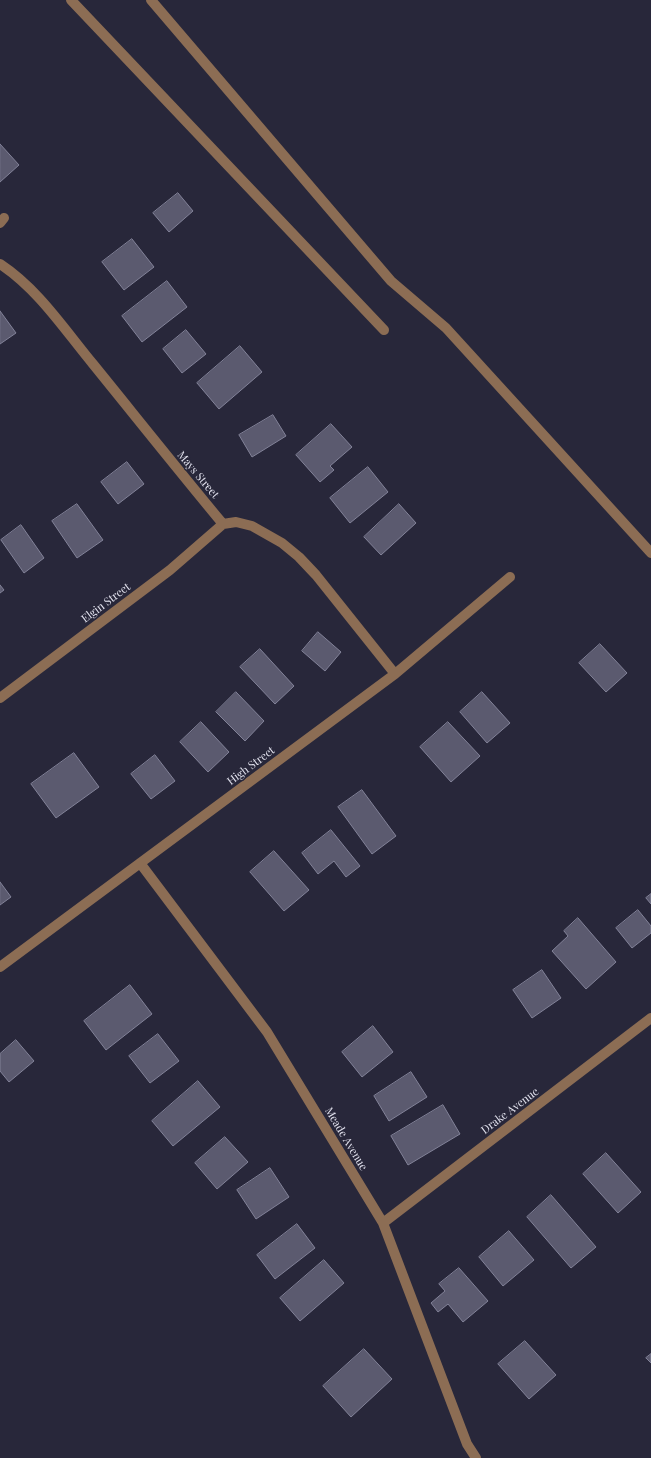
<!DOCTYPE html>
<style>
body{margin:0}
canvas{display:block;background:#28273a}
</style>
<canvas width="651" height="1458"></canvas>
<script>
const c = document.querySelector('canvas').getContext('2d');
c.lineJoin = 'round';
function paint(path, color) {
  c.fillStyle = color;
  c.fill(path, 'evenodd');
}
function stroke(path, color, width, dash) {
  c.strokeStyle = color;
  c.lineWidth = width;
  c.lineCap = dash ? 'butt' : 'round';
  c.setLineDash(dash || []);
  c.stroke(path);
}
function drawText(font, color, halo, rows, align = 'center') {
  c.font = font + ' "Playfair Display",serif';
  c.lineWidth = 3;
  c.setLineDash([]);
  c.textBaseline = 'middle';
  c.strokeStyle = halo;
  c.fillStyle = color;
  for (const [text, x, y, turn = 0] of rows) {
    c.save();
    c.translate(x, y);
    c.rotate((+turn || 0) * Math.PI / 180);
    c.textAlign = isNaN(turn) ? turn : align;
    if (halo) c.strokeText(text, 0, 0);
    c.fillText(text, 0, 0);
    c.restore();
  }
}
const building = new Path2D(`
 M0,144L19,165L0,182Z
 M178,193L193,211L169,232L153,213Z
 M132,239L154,267L124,290L102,262Z
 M167,281L187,307L142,342L122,316Z
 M0,311L16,333L0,344Z
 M186,330L206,354L182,373L163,349Z
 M240,346L262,372L219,409L197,383Z
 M273,415L286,436L252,457L239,435Z
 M331,424L352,447L330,466L334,470L320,482L296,455Z
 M127,462L144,484L118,504L101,482Z
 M368,467L388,492L350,523L330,498Z
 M77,504L103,540L77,558L52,521Z
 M399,504L416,523L381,555L364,537Z
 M21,525L44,558L24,573L1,540Z
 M0,585L4,590L0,593Z
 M318,632L341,652L325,671L302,651Z
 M600,644L627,673L606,692L579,663Z
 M260,649L294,686L275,704L240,667Z
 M236,692L264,721L245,741L216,712Z
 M482,692L510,723L487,743L460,712Z
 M201,722L229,752L208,772L180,742Z
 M448,722L480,756L451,782L420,747Z
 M74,753L99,787L56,818L31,784Z
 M155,755L175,781L151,799L131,774Z
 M362,790L396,836L372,854L338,807Z
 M331,830L360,866L346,877L334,861L318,874L302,853Z
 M274,851L309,890L284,911L250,872Z
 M0,882L11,897L0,905Z
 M651,894V904L646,898Z
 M638,910L651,926V933L632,948L616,928Z
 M578,918L616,962L586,989L552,951L568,936L564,931Z
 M542,970L561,998L532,1018L513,990Z
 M130,985L152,1014L106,1050L84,1021Z
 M373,1026L393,1052L362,1077L342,1052Z
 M158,1034L179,1061L150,1083L129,1056Z
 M16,1040L34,1061L9,1082L0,1071V1054Z
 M411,1072L427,1097L389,1121L374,1096Z
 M198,1081L220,1107L173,1146L152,1121Z
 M443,1105L460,1134L408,1165L391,1136Z
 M225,1137L248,1162L217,1189L195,1163Z
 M606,1153L641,1192L618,1213L583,1174Z
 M270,1168L289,1197L256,1219L237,1190Z
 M551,1195L596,1247L571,1268L527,1217Z
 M297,1224L315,1248L275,1279L257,1255Z
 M509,1231L534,1260L503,1286L479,1257Z
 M324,1260L344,1283L300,1321L280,1298Z
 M459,1268L488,1301L463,1322L448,1304L438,1312L431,1303L445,1291L439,1284Z
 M525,1341L556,1375L529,1399L498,1364Z
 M364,1349L392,1379L351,1417L323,1386Z
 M651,1354V1363L646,1358Z`);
const minor = new Path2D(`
 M71,0L384,330
 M151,0L391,281L446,328L651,553
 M0,223L4,218
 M0,264C38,289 64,329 93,364C136,417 179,471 223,524
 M223,524L236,522L252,526L282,543L299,557L316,575L395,674
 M0,698L170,570L223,524
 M140,863L267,1032L383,1223L467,1444L476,1458
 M0,967L395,674L510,577
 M383,1223L651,1018`);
const streetNames = [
 ["Mays Street",198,475,50],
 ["Elgin Street",106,603,-37],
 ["High Street",251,766,-37],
 ["Drake Avenue",510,1111,-37],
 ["Meade Avenue",346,1139,59]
];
paint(building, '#5b5a6f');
stroke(building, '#828298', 1);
stroke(minor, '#8c6d54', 10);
drawText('11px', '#e5e5f1', '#28273a', streetNames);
</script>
